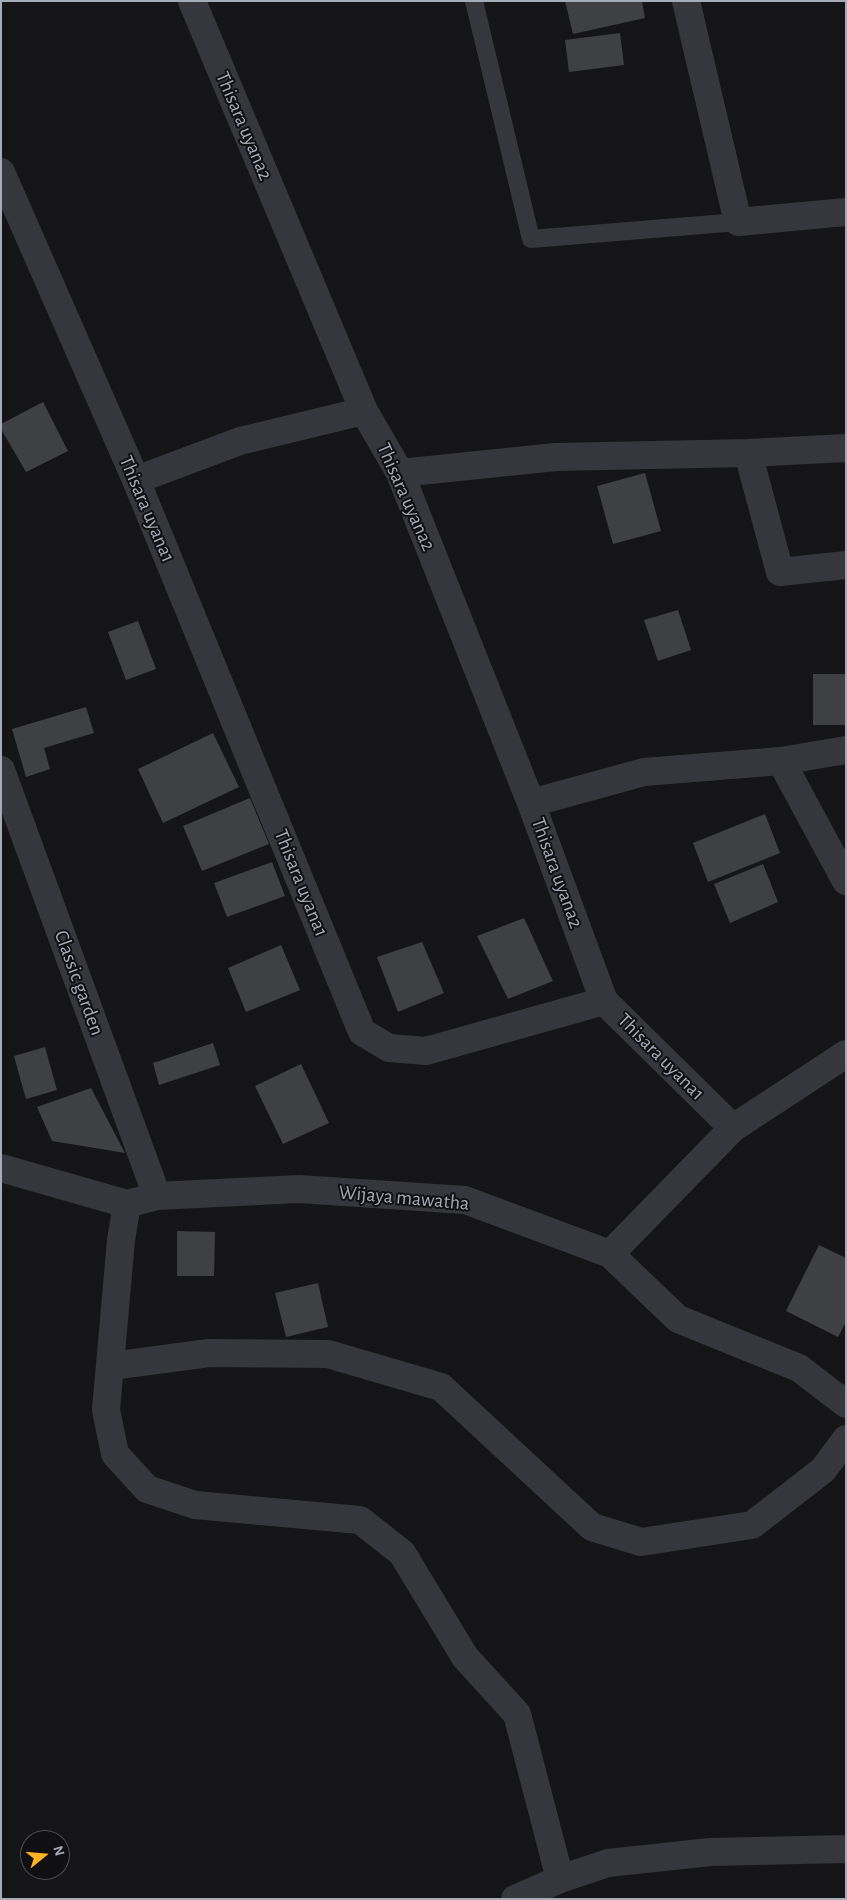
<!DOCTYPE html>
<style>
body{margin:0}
#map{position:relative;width:847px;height:1900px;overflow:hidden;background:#151517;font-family:"Alegreya Sans",sans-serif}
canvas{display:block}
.frame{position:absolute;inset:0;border:2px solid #a5acb8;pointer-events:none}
.north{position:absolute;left:20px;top:1830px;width:50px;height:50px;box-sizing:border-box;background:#101012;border:1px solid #4c4e54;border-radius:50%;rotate:73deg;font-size:14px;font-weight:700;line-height:20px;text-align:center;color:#a5acb8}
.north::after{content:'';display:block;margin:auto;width:18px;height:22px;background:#ffb225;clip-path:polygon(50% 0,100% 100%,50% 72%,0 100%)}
</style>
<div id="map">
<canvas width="847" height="1900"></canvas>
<div class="frame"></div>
<div class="north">N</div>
</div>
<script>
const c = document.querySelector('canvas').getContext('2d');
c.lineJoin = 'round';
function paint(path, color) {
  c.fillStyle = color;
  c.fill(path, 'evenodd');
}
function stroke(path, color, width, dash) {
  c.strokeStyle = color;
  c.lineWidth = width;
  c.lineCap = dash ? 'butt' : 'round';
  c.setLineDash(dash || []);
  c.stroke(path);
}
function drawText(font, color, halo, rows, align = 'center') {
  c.font = font + ' "Alegreya Sans",sans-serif';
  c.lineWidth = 4;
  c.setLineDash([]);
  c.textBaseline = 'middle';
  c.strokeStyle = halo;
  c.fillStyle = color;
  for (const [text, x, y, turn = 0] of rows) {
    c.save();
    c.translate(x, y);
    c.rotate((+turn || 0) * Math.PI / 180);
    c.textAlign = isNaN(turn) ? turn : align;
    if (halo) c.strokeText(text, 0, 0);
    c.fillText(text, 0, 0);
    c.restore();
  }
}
const building = new Path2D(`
 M565,1H642L645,18L573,34Z
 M620,33L624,65L569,72L565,40Z
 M43,402L68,451L26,472L1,429V424Z
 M645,473L661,531L613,544L597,486Z
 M678,610L691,650L658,661L644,620Z
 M138,621L156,669L126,680L108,632Z
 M813,674H846V725H813Z
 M86,707L94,733L44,748L50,769L26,777L12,729Z
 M213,733L239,787L163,823L138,769Z
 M250,798L269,844L202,871L183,826Z
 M765,814L780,853L708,882L693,843Z
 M272,862L285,896L227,917L214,883Z
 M763,864L778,902L730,923L714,884Z
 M524,918L553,981L508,999L477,936Z
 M422,942L444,993L398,1012L377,957Z
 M281,945L300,990L246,1012L228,968Z
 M213,1043L220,1065L159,1085L153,1063Z
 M45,1047L57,1090L26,1099L14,1056Z
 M301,1064L329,1123L283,1144L255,1086Z
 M91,1088L125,1153L52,1141L37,1107Z
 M177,1231L215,1232L214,1276H177Z
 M819,1245L846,1258V1322L838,1337L786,1311Z
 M318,1283L328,1327L286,1337L275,1293Z`);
const service = new Path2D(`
 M474,1L531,239L738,222`);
const minor = new Path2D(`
 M192,1L364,411L400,473L531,803L604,1001
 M686,1L738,222L846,212
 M1,172L136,480L362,1032L389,1048L426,1051L604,1001L733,1128L610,1254
 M748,453L780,572L846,565
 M400,473L556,457L748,453L846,448
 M136,480L240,441L364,411
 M781,761L846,881
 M1,770L157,1196
 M531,803L644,772L781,761L846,750
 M733,1128L846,1054
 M1,1168L127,1204L157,1196L299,1189L465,1200L610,1254L678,1319L799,1368L846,1404
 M127,1204L121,1240L106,1410L115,1454L147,1489L195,1505L360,1520L402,1553L465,1657L517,1714L560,1879
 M111,1366L209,1353L328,1354L441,1387L592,1527L641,1542L752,1525L823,1470L846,1439
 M515,1899L560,1879L608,1863L710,1852L846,1849`);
const streetNames = [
 ["Thisara uyana2",244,126,67],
 ["Thisara uyana2",406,497,66],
 ["Thisara uyana1",147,509,67],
 ["Thisara uyana2",557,873,70],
 ["Thisara uyana1",301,883,68],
 ["Classic garden",79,983,70],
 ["Thisara uyana1",661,1057,45],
 ["Wijaya mawatha",404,1198,5]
];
paint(building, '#3e4044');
stroke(service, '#36373c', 18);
stroke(minor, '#36373c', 28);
drawText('20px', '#a5acb8', '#101012', streetNames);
</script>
